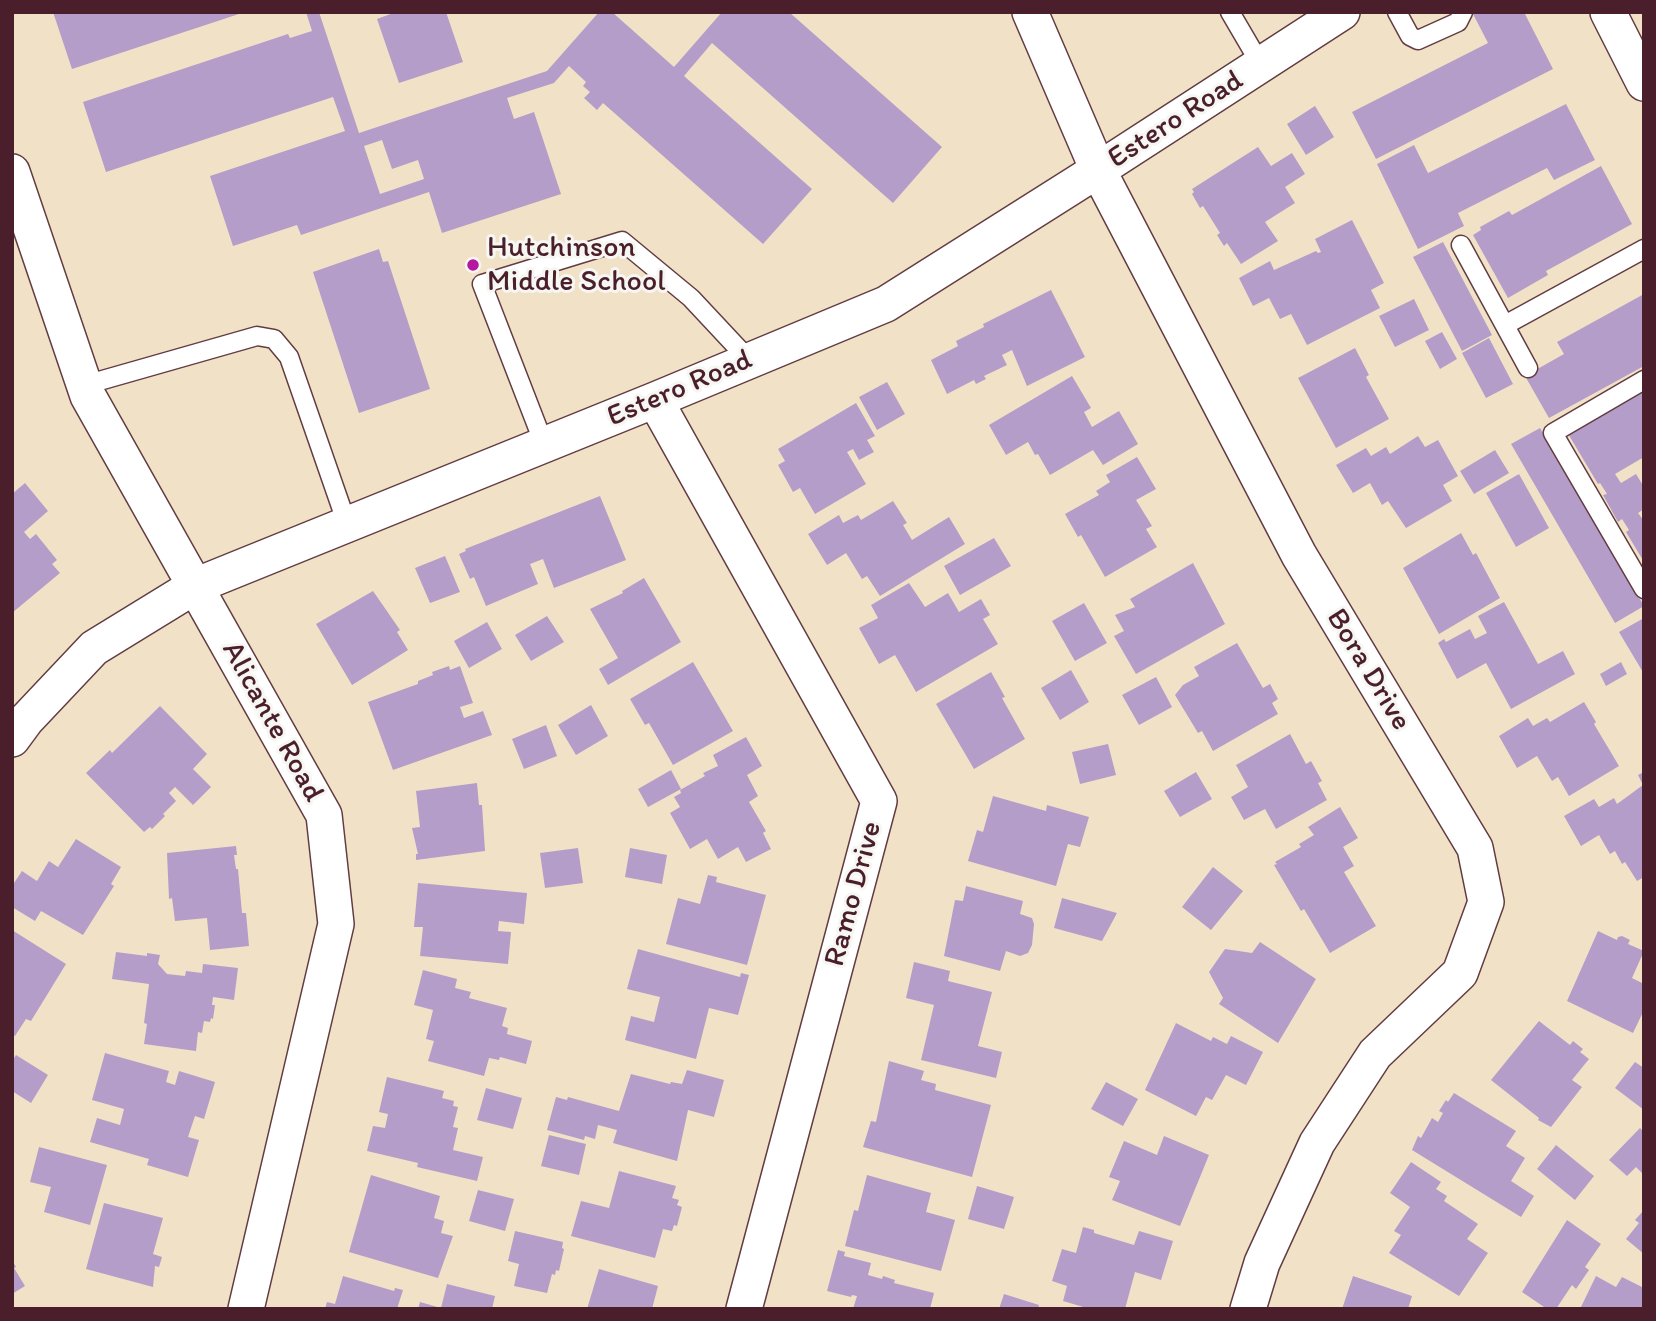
<!DOCTYPE html>
<style>
body{margin:0}
#map{position:relative;width:1656px;height:1321px;overflow:hidden;background:#f1e2c7;font-family:Itim,sans-serif}
canvas{display:block}
.frame{position:absolute;inset:0;border:14px solid #4a1f2b;pointer-events:none}
</style>
<div id="map">
<canvas width="1656" height="1321"></canvas>
<div class="frame"></div>
</div>
<script>
const c = document.querySelector('canvas').getContext('2d');
c.lineJoin = 'round';
function paint(path, color) {
  c.fillStyle = color;
  c.fill(path, 'evenodd');
}
function stroke(path, color, width, dash) {
  c.strokeStyle = color;
  c.lineWidth = width;
  c.lineCap = dash ? 'butt' : 'round';
  c.setLineDash(dash || []);
  c.stroke(path);
}
function drawText(font, color, halo, rows, align = 'center') {
  c.font = font + ' Itim,sans-serif';
  c.lineWidth = 6;
  c.setLineDash([]);
  c.textBaseline = 'middle';
  c.strokeStyle = halo;
  c.fillStyle = color;
  for (const [text, x, y, turn = 0] of rows) {
    c.save();
    c.translate(x, y);
    c.rotate((+turn || 0) * Math.PI / 180);
    c.textAlign = isNaN(turn) ? turn : align;
    if (halo) c.strokeText(text, 0, 0);
    c.fillText(text, 0, 0);
    c.restore();
  }
}
const building = new Path2D(`
 M53,12H242V13L72,69Z
 M306,12H319L359,133L547,71L599,12H612L674,67L722,12H789L942,147L893,203L712,43L684,76L812,189L763,244L603,103L597,110L584,98L590,92L583,86L586,82L569,66L554,83L507,98L514,119L534,112L561,194L442,233L429,192L301,235L297,225L233,246L210,176L345,131L333,97L106,172L83,102L288,34L290,38L312,31ZM382,140L392,169L418,160L424,179L380,194L364,146Z
 M396,12H446L463,62L399,83L377,19Z
 M1472,12H1524L1553,69L1376,159L1352,112L1488,43Z
 M1566,104L1595,160L1554,180L1547,168L1458,213L1464,226L1418,249L1377,164L1414,145L1428,173Z
 M1315,106L1334,137L1306,155L1287,124Z
 M1258,147L1271,166L1292,153L1305,174L1285,187L1295,203L1265,222L1278,241L1241,264L1227,243L1224,246L1217,235L1220,233L1203,206L1200,208L1192,194L1194,192L1192,189Z
 M1601,166L1632,224L1546,271L1548,275L1508,298L1473,235L1481,230L1480,227L1509,211L1512,215Z
 M1352,220L1384,283L1371,290L1380,308L1307,345L1291,314L1280,319L1269,298L1253,306L1239,278L1270,261L1274,270L1316,251L1318,253L1321,252L1315,239Z
 M1443,242L1492,335L1462,351L1413,257Z
 M379,249L383,262L388,261L430,389L359,413L313,272Z
 M1051,290L1085,357L1027,386L1012,350L1002,355L1007,365L984,376L986,379L976,384L974,380L947,394L931,360L958,346L956,341L984,327L983,324Z
 M1644,294V366L1549,418L1525,376L1564,354L1557,342Z
 M1414,299L1429,330L1395,347L1379,316Z
 M1442,332L1457,359L1440,369L1425,341Z
 M1489,338L1513,384L1486,398L1462,353Z
 M1355,348L1369,375L1366,377L1389,419L1336,448L1298,378Z
 M1072,376L1091,408L1084,412L1092,427L1119,411L1138,444L1103,465L1093,450L1050,475L1038,454L1035,455L1028,442L1006,455L989,425Z
 M887,382L905,414L877,430L859,397Z
 M1644,386V457L1615,474L1621,483L1636,474L1644,487V509L1638,513L1644,521V562L1626,532L1629,530L1622,519L1618,522L1603,495L1607,494L1600,483L1598,484L1567,432Z
 M856,403L875,436L867,440L874,452L859,460L853,449L847,452L866,484L815,514L800,488L793,492L778,465L785,461L778,449Z
 M1540,428L1644,606L1615,623L1511,444Z
 M1418,436L1425,447L1438,440L1458,476L1443,485L1452,501L1406,528L1388,501L1382,505L1370,483L1353,493L1336,465L1366,448L1371,456L1386,447L1390,454Z
 M1495,450L1509,473L1474,494L1460,471Z
 M1137,457L1156,489L1136,500L1152,526L1146,529L1157,547L1105,577L1081,535L1078,537L1065,514L1099,495L1096,491L1110,482L1106,475Z
 M1519,474L1549,528L1516,547L1486,493Z
 M25,483L48,511L24,532L30,539L36,534L57,560L52,564L60,573L12,613V494Z
 M600,496L626,560L554,588L543,559L530,564L538,584L486,606L474,577L470,579L459,554L466,551L465,549Z
 M893,501L907,523L903,525L912,540L949,517L965,544L880,596L867,576L862,579L846,553L827,565L808,534L839,515L843,523L858,515L861,520Z
 M1461,533L1473,555L1476,553L1500,598L1439,634L1403,568Z
 M994,538L1011,566L960,595L944,566Z
 M445,556L460,592L430,603L415,568Z
 M1193,563L1225,624L1136,674L1114,636L1124,631L1115,615L1135,607L1130,599Z
 M644,578L681,642L608,685L599,669L618,658L590,609L623,593L622,591Z
 M909,583L925,607L948,593L959,612L981,599L990,615L983,619L998,644L916,692L895,655L879,664L859,628L878,618L871,605Z
 M373,591L400,630L397,632L408,650L352,685L316,624Z
 M1504,602L1538,664L1563,651L1575,674L1511,709L1486,663L1457,679L1438,643L1444,639L1446,642L1470,629L1475,639L1487,633L1478,616Z
 M1084,603L1107,643L1075,661L1052,621Z
 M547,616L564,642L531,661L515,635Z
 M1644,618V674L1619,632Z
 M487,622L502,649L469,668L454,641Z
 M1237,643L1263,688L1270,684L1278,699L1272,703L1278,714L1213,751L1202,731L1198,733L1175,695L1183,685L1199,676L1194,667Z
 M693,662L733,731L673,765L649,723L645,725L630,699Z
 M1621,662L1627,674L1606,686L1600,674Z
 M449,666L450,670L460,666L473,703L460,707L464,718L483,711L492,735L393,770L368,702L418,684V681L433,675L432,672Z
 M1071,670L1089,702L1060,720L1041,688Z
 M991,672L1005,697L1002,698L1025,739L974,769L936,704Z
 M1156,677L1172,707L1139,725L1122,695Z
 M1584,702L1596,722L1594,724L1619,766L1569,796L1558,777L1552,781L1537,756L1517,768L1499,736L1528,718L1533,726L1547,718L1550,722Z
 M591,705L608,736L576,755L558,725Z
 M160,706L207,754L193,769L211,787L193,805L175,787L169,793L176,801L163,814L165,816L152,829L150,827L144,832L86,773L110,750L112,753Z
 M546,725L557,756L524,769L512,739Z
 M1290,734L1306,764L1311,761L1322,781L1318,783L1327,800L1276,829L1265,809L1244,820L1231,797L1248,787L1236,765Z
 M746,737L762,766L747,775L758,796L749,802L766,831L763,833L771,849L746,862L738,847L718,859L707,839L690,849L670,813L680,807L674,797L681,793L680,790L705,776L703,773L718,766L713,755Z
 M1108,744L1116,775L1080,784L1072,752Z
 M671,770L681,789L648,807L638,789Z
 M1196,772L1212,799L1180,817L1164,791Z
 M1644,772V877L1637,881L1625,862L1622,864L1615,851L1610,854L1599,835L1581,846L1564,816L1594,799L1599,807L1614,798L1617,804L1643,785L1638,775Z
 M477,783L479,805H482L485,851L416,860V854H418L412,828L420,827L416,791Z
 M993,796L1046,811L1047,805L1089,817L1080,847L1068,844L1056,886L968,861L977,830L983,832Z
 M1340,807L1358,838L1343,847L1354,866L1344,872L1376,926L1330,953L1304,909L1301,911L1274,865L1277,864L1275,862L1301,847L1299,844L1314,835L1308,827Z
 M76,839L121,867L111,884L114,886L83,935L41,911L35,921L12,907V886L22,871L37,881L49,861L58,867Z
 M236,846L237,855H234L236,869H238L242,913H246L249,946L210,950L207,918L175,921L172,898L169,899L167,853Z
 M578,848L583,883L545,888L540,853Z
 M630,848L667,855L662,884L625,877Z
 M1213,867L1243,891L1211,930L1182,907Z
 M708,875L717,877L716,882L766,895L747,965L666,944L678,898L700,904Z
 M418,883L527,893L524,924L499,921L498,931L511,932L508,964L420,956L423,927H414Z
 M966,886L1023,901L1020,914L1032,918L1034,924L1032,945L1028,953L1020,956L1006,951L1000,971L944,956L955,900L963,901Z
 M1062,898L1117,913L1102,941L1054,928Z
 M12,930L66,964L31,1021L26,1019L15,1036L12,1034Z
 M1598,931L1617,940L1618,937L1622,936L1630,940L1628,944L1644,951L1632,978L1644,984V1010L1633,1033L1567,1001Z
 M1260,942L1316,979L1278,1043L1219,1004L1223,998L1209,972L1225,949L1252,953Z
 M638,949L740,977L741,973L749,975L738,1015L709,1008L696,1059L625,1040L631,1016L654,1022L660,997L627,989Z
 M116,952L147,956V953L160,955L158,964L167,974L185,976L186,971L202,973L203,964L238,968L234,1000L213,997L212,1005H215L213,1019L211,1018L210,1022L204,1021L202,1033L198,1032L196,1051L144,1044L147,1024L144,1023L149,984L112,979Z
 M914,962L950,971L948,981L992,992L978,1046L1002,1052L996,1078L921,1060L934,1005L906,998Z
 M423,970L457,979L455,988L471,992L469,998L507,1008L502,1026L508,1028L507,1034L532,1041L526,1064L500,1057L499,1060L489,1058L484,1076L428,1061L434,1041L426,1039L433,1010L414,1005Z
 M1539,1021L1570,1045L1573,1041L1583,1049L1580,1052L1589,1059L1572,1080L1582,1087L1551,1127L1538,1120L1539,1118L1491,1080Z
 M1176,1023L1211,1041L1213,1037L1227,1044L1231,1036L1263,1052L1246,1085L1226,1075L1212,1100L1206,1097L1196,1116L1145,1090Z
 M105,1053L169,1071L166,1082L175,1085L179,1071L215,1082L204,1119L195,1116L188,1137L199,1140L188,1177L147,1165L149,1159L90,1142L97,1118L120,1125L124,1109L92,1100Z
 M16,1055L48,1075L31,1103L12,1091V1061Z
 M889,1061L924,1071L921,1080L936,1084L935,1090L991,1105L972,1177L863,1147L871,1121L876,1122Z
 M1635,1062L1644,1068V1110L1615,1088Z
 M687,1070L724,1080L714,1117L688,1110L677,1161L613,1143L617,1130L598,1125L595,1139L585,1136L584,1140L547,1130L556,1097L567,1100L568,1097L619,1111L631,1074L670,1084L671,1082L682,1084Z
 M387,1077L444,1091L442,1098L454,1101L453,1106L458,1107L453,1127L458,1128L453,1150L483,1157L477,1181L417,1167L418,1163L367,1151L373,1126L385,1128L388,1114L379,1112Z
 M1106,1082L1138,1099L1123,1126L1091,1109Z
 M486,1088L522,1098L513,1129L477,1120Z
 M1454,1093L1516,1131L1506,1146L1525,1158L1511,1181L1534,1196L1521,1217L1412,1150L1418,1136L1421,1138L1432,1118L1438,1122L1443,1113L1439,1111L1446,1100L1448,1102Z
 M1640,1128L1644,1132V1175L1636,1167L1627,1176L1609,1160Z
 M549,1135L586,1144L579,1175L541,1166Z
 M1164,1136L1209,1155L1180,1226L1112,1200L1120,1181L1109,1177L1124,1141L1157,1155Z
 M1556,1145L1594,1176L1575,1200L1537,1169Z
 M39,1147L107,1165L90,1225L44,1212L51,1187L30,1182Z
 M1411,1162L1441,1182L1436,1189L1447,1196L1444,1201L1478,1224L1467,1239L1488,1253L1459,1296L1389,1253L1401,1235L1394,1231L1410,1207L1390,1193Z
 M619,1171L676,1186L672,1198L679,1200L677,1205L682,1207L677,1226L674,1225L672,1231L663,1229L655,1258L571,1236L581,1201L609,1208Z
 M371,1175L440,1196L434,1218L444,1221L441,1233L453,1236L438,1278L349,1252Z
 M867,1175L931,1193L926,1212L955,1220L941,1271L845,1246L854,1210L858,1211Z
 M977,1186L1014,1197L1004,1229L968,1219Z
 M478,1190L514,1199L505,1231L469,1221Z
 M104,1203L163,1218L153,1254L162,1257L159,1267L155,1266L153,1287L86,1269Z
 M1644,1210V1254L1626,1239L1639,1223L1635,1220Z
 M1567,1220L1601,1244L1585,1267L1589,1270L1576,1289L1572,1285L1556,1309H1547L1522,1292Z
 M1083,1227L1094,1230V1233L1134,1245L1139,1231L1173,1241L1161,1280L1135,1272L1125,1309H1090L1063,1301L1067,1286L1052,1281L1062,1249L1076,1253Z
 M515,1231L563,1242L562,1248L564,1249L559,1271L556,1270L555,1275L552,1274L547,1293L514,1286L519,1264L508,1261Z
 M838,1250L845,1252L844,1256L871,1263L868,1275L882,1279L883,1276L895,1280L894,1283L934,1293L930,1309H853L857,1296L852,1295L851,1297L827,1291Z
 M12,1260L16,1267L14,1268L25,1286L12,1294Z
 M599,1269L658,1286L652,1309H587Z
 M343,1276L394,1291L395,1288L403,1290L397,1309H325L327,1302L335,1304Z
 M1353,1276L1412,1296L1408,1309H1342Z
 M1596,1276L1616,1287L1622,1277L1644,1288V1309H1580Z
 M447,1284L495,1296L492,1309H418L420,1302L441,1308Z
 M1004,1294L1039,1305L1038,1309H999Z`);
const lane = new Path2D(`
 M1230,12L1261,65
 M1397,12L1410,36L1418,40L1458,22L1463,12
 M1461,245L1528,368
 M1505,325L1644,249
 M1644,380L1553,433L1644,589
 M85,385L257,336L274,339L289,357L347,524
 M544,444L482,284L622,241L691,298L749,360`);
const street = new Path2D(`
 M1030,12L1098,170L1299,555L1475,848L1486,902L1460,973L1375,1054L1317,1143L1262,1263L1248,1309
 M1608,12L1644,83
 M12,172L88,396L324,815L336,924L246,1309
 M655,400L879,801L744,1309
 M12,739L26,720L94,648L195,586L655,400L886,304L1098,170L1342,12`);
const markers = [
 [473,265,7,"#b5179e"]
];
const streetNames = [
 ["Estero Road",1176,120,-33],
 ["Estero Road",680,389,-23],
 ["Bora Drive",1368,670,59],
 ["Alicante Road",272,722,61],
 ["Ramo Drive",854,894,-75]
];
const poiNames = [
 ["Hutchinson",487,248],
 ["Middle School",487,282]
];
paint(building, '#b49dc8');
stroke(lane, '#633c42', 21);
stroke(street, '#633c42', 38);
stroke(lane, '#fff', 18);
stroke(street, '#fff', 35);
for (const [x, y, r, color] of markers) {
  const dot = new Path2D();
  dot.arc(x, y, r, 0, 2 * Math.PI);
  c.fillStyle = color;
  c.fill(dot);
  stroke(dot, '#f6f6f2', 2.5);
}
drawText('30px', '#4a1f2b', '#f6f6f2', streetNames);
drawText('30px', '#4a1f2b', '#f6f6f2', poiNames, 'left');
</script>
